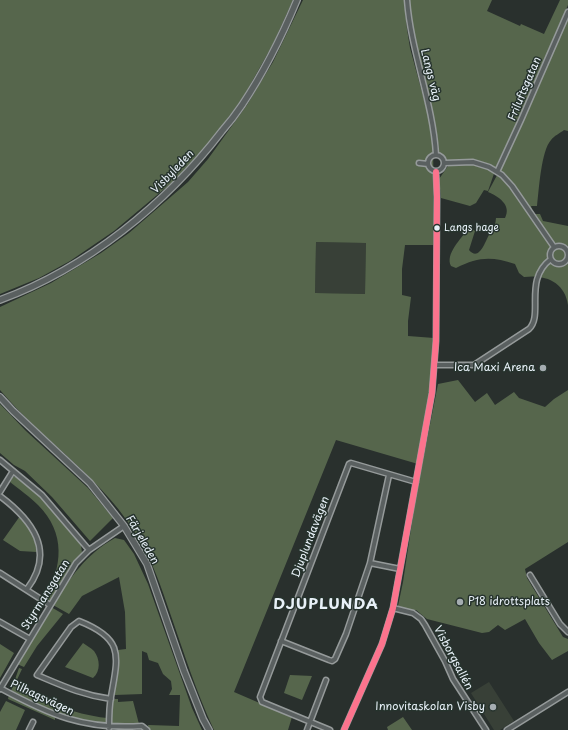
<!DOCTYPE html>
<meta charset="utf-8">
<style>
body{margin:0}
canvas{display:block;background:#29302d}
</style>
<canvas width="568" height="730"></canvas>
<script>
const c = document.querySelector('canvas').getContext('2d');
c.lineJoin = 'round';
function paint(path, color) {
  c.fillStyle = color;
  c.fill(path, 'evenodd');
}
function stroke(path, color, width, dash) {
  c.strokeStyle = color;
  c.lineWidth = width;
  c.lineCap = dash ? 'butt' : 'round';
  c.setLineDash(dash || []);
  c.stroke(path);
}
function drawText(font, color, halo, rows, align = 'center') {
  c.font = font + ' "Playpen Sans",sans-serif';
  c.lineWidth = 3;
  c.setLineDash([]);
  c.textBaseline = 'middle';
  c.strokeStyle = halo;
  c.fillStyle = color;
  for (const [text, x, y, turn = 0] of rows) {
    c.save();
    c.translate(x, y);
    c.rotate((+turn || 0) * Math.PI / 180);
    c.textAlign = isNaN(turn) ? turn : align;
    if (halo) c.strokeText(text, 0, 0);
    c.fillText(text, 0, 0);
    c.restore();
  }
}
const built = new Path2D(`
 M316,242L366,243L365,294L315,293Z
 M489,682L514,721L500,730H494L471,693Z`);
const green = new Path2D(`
 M0,0H293L273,44L245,94L231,114L196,158L181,175L114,231L70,261L39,278L0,294Z
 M303,0H404L407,29L410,48L430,122L433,143L434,228L433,245H405L402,269V295L411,297L408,321V336L434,338V363L431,387L418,464L336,440L234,692L292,717L288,730H214C196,692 184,653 170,613C162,589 153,563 140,541C106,480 44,442 0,390V307L51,283L101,253L129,233L188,182L208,159L247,105L273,62ZM316,242L366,243L365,294L315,293Z
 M409,0H492L487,11L520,26L521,24L544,34L560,0H568V5L558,27L519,119L498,162L488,191L484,190L476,203L470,206L441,198L439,179L448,166C448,158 446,157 439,153C438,132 432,111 427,90C419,60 412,31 409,0Z
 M568,19V131L564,130C560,133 554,136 551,140C541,151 539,190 537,206H531L532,210L535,214H540L543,221L568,226V305C565,282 545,274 524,277L519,273L515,264C491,256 478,257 456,268L451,266C445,254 461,239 468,229H472L475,231L469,250C479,262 485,242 489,235C493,227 495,229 496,218H505C512,205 498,196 488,192C520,136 540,76 568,19Z
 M458,380L475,402L487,393L495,405L514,392L519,398L545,407L554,399L568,390V542L525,569L527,578L563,637L568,639V651L552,660L539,643L525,619L505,630L498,625L489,632L482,633L427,619L416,610H407L398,606L403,582L416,496L438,384Z
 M0,404L26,431L88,488L113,518L90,541L52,497L25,471L14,465L0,453Z
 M13,477H17L40,496L81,545L82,553L75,561L51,600H47L44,599C63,567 66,533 38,505C30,497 19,489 10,482Z
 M20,516C31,526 35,538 37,552L20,551L3,540Z
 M115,538L124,540L134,554L148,584L192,708L202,730H149L148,725L179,726L180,695H169L172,689L171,681L163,674L158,663L149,660L147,653L142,651V694L115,695L114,694L119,663L118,650L126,649L125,612L119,577L82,596L69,614L53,605C71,577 85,555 115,538Z
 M51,607L63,614L37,646L24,667L17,664Z
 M83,643C86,645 91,648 94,651C100,659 101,671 93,678L65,667Z
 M0,644L14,653L0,678Z
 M19,668L22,669L15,684C47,701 70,714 107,718L106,723L101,726L57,715L11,691Z
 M290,675L312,676L302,700L284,693Z
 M9,695L55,717V720L8,699Z
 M115,699H118V702L133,701L139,724L112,725L111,722L113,701Z
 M6,701L25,710L16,730H0V712Z
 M403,717L412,730H388L387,727Z`);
const minor = new Path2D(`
 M407,0C411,53 433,102 436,155
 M428 163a8 8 0 1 1 16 0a8 8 0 1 1-16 0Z
 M419,163L428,164
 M445,163L473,162L489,167L502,175L512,186L554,247
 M497,172L521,120L568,12
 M550 255a9 9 0 1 1 18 0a9 9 0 1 1-18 0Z
 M435,365H474L529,329C544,315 523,280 551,259
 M0,460L42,495L89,550
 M0,492L13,471
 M0,496C32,520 56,551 27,589
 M370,563L400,569
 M0,573L50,605
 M530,575L560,624L568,632
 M393,608L413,613L421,619L425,625L445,661L453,679L486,730
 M0,622L30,639
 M281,641L329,660L332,661L335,659L346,634L370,563L389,475
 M0,688C50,715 84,730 142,726L147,730
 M0,689L76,563L89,550L124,526
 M109,728C109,718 109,707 111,697C118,656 125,639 79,621L71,627L37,675C63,686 82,695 111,699
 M29,730L33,722
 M307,730L326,680
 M330,730L262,702L260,697L349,464L351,463L416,482
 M344,730L382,644L393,608L432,393L436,341L437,197L436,172
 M507,730L568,692`);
const secondary = new Path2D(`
 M0,300C87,268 166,204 222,131C229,123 236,114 242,105C264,72 282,36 297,0
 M0,397L13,411L90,483L124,526L147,564L184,671L203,719L209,730`);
const bus1 = new Path2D(`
 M344,730L382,644L393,608L432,393L436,341L437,197L436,172`);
const markers = [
 [437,228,3.5,"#e8f1f8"],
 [543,368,4,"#a5adb1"],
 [460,602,4,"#a5adb1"],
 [493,707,4,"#a5adb1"]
];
const busNames = [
 ["Langs hage",444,228]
];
const streetNames = [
 ["Langs väg",430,75,76],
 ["Friluftsgatan",525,89,-67],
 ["Visbyleden",173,172,-46],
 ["Djuplundavägen",311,537,-69],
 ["Färjeleden",142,540,60],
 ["Styrmansgatan",46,595,-58],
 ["Visborgsallén",453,658,62],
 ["Pilhagsvägen",42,698,25]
];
const poiNames = [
 ["Ica Maxi Arena",535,368],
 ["P18 idrottsplats",468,602,"left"],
 ["Innovitaskolan Visby",485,707]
];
const districtNames = [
 ["DJUPLUNDA",326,605]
];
paint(built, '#384037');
paint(green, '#56664c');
stroke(minor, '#959a9a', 7);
stroke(secondary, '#959a9a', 8);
stroke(minor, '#5a6060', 4);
stroke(secondary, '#5a6060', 5.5);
stroke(bus1, '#fc738d', 6);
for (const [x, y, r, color] of markers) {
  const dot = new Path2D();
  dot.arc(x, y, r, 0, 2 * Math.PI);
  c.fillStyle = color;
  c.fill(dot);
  stroke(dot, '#26332d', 1.5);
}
drawText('10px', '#e8f1f8', '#26332d', busNames, 'left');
drawText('11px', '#e8f1f8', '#26332d', streetNames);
drawText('11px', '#e8f1f8', '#26332d', poiNames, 'right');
c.letterSpacing = '1px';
drawText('bold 15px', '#e8f1f8', '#26332d', districtNames);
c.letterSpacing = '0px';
</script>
